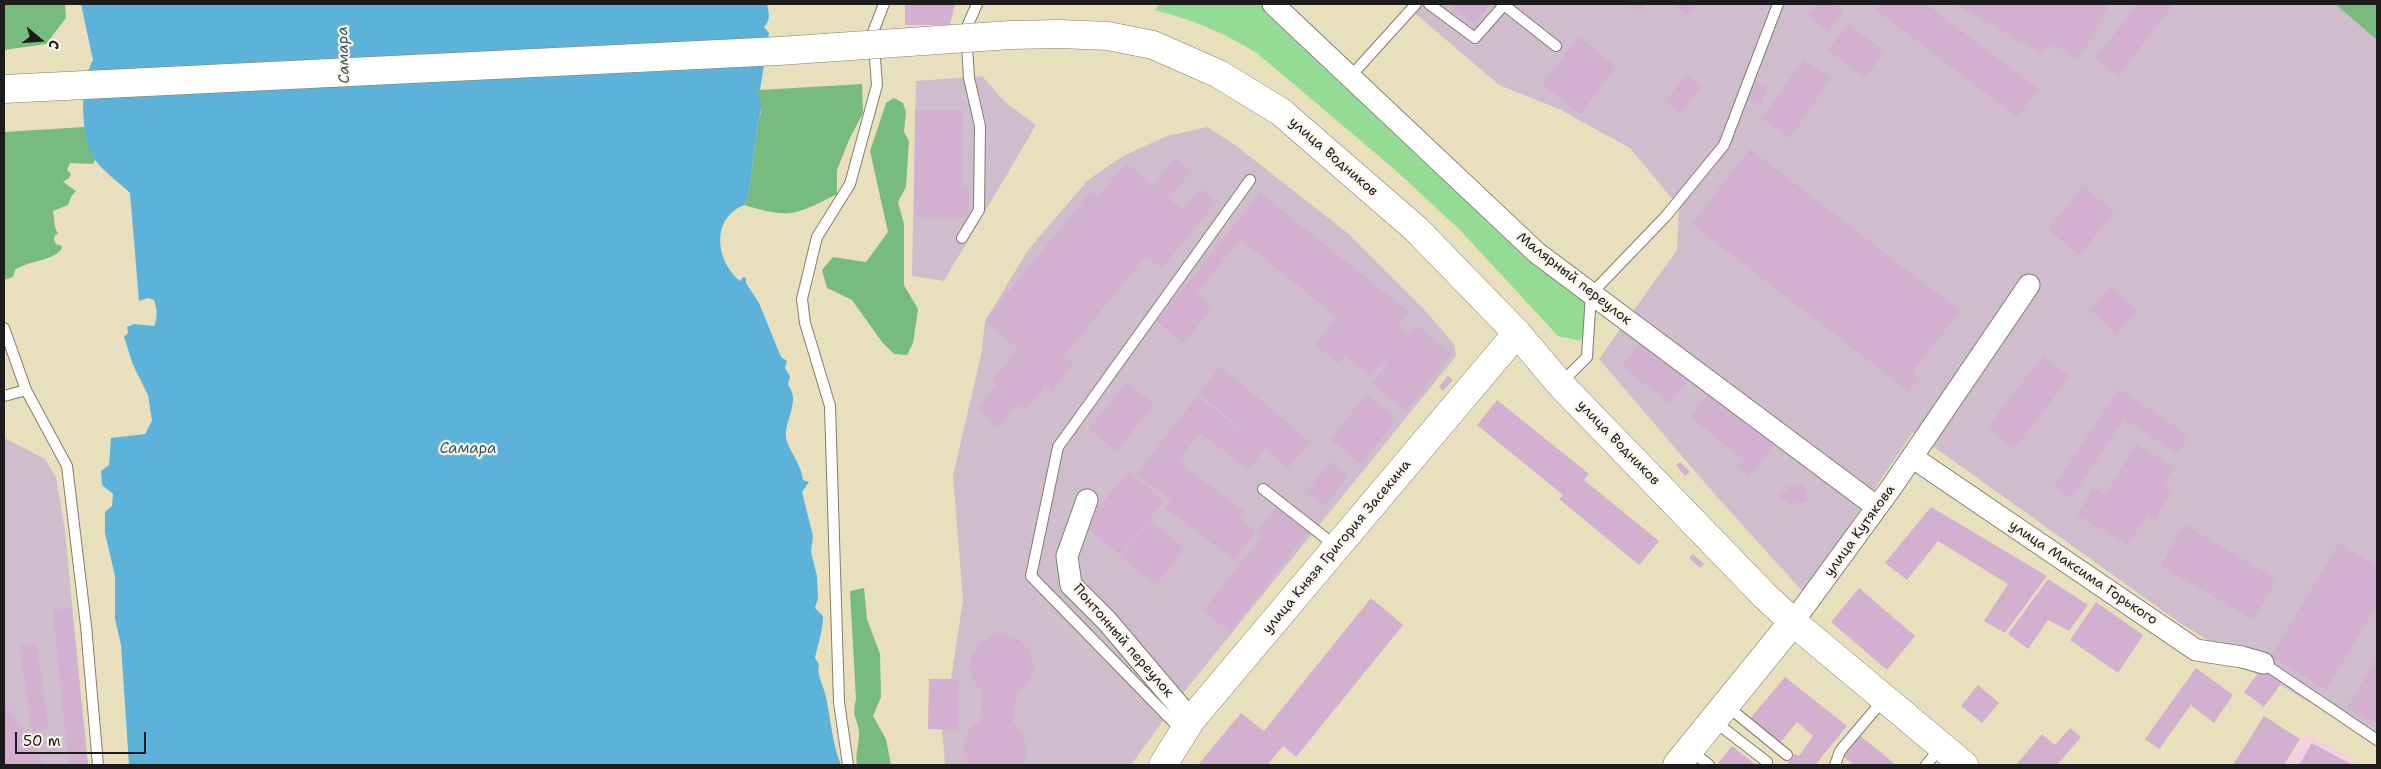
<!DOCTYPE html>
<meta charset="utf-8">
<style>
body{margin:0}
#map{position:relative;width:2381px;height:769px;overflow:hidden;background:#e8e0bc;font-family:"Shantell Sans",sans-serif}
canvas{display:block}
.frame{position:absolute;inset:0;border:5px solid #1c1c1c;pointer-events:none}
.north{position:absolute;left:15px;top:15px;width:50px;height:50px;-webkit-text-stroke:4px #fbf7ec;paint-order:stroke;rotate:108deg;font-size:14px;font-weight:700;line-height:20px;text-align:center;color:#1c1c1c}
.north::after{content:'';display:block;margin:auto;width:18px;height:22px;background:#1c1c1c;clip-path:polygon(50% 0,100% 100%,50% 72%,0 100%)}
.scale{position:absolute;left:15px;top:732px;width:131px;height:22px;box-sizing:border-box;border:2px solid #1c1c1c;border-top:0;padding-left:6px;font-size:15px;line-height:18px;white-space:nowrap;color:#1c1c1c;-webkit-text-stroke:4px #fbf7ec;paint-order:stroke}
</style>
<div id="map">
<canvas width="2381" height="769"></canvas>
<div class="frame"></div>
<div class="north">С</div>
<div class="scale">50 m</div>
</div>
<script>
const c = document.querySelector('canvas').getContext('2d');
c.lineJoin = 'round';
function paint(path, color) {
  c.fillStyle = color;
  c.fill(path, 'evenodd');
}
function stroke(path, color, width, dash) {
  c.strokeStyle = color;
  c.lineWidth = width;
  c.lineCap = dash ? 'butt' : 'round';
  c.setLineDash(dash || []);
  c.stroke(path);
}
function drawText(font, color, halo, rows, align = 'center') {
  c.font = font + ' "Shantell Sans",sans-serif';
  c.lineWidth = 4.5;
  c.setLineDash([]);
  c.textBaseline = 'middle';
  c.strokeStyle = halo;
  c.fillStyle = color;
  for (const [text, x, y, turn = 0] of rows) {
    c.save();
    c.translate(x, y);
    c.rotate((+turn || 0) * Math.PI / 180);
    c.textAlign = isNaN(turn) ? turn : align;
    if (halo) c.strokeText(text, 0, 0);
    c.fillText(text, 0, 0);
    c.restore();
  }
}
const built = new Path2D(`
 M2306,734L2363,765H2286Z`);
const industrial = new Path2D(`
 M1404,4H2335L2377,40V744L2180,623L1913,432L1804,593L1711,490L1599,359L1677,250L1679,207L1630,148L1559,109L1499,85Z
 M982,76L1005,102L1036,125L944,281L912,276L916,81Z
 M1207,127L1235,145L1350,235L1422,307L1454,344L1456,356L1184,692L1131,765H945L942,729L957,730L958,679H951L963,600L953,476L981,355L985,321L1028,250L1088,180L1123,156L1167,136Z
 M4,438L45,459L56,477L65,531L88,765H4Z`);
const green = new Path2D(`
 M1159,4H1266L1331,74L1420,152L1572,277L1585,303L1589,329L1580,341L1558,336L1460,230L1393,168L1258,54C1226,33 1192,20 1155,10Z`);
const forest = new Path2D(`
 M4,4H65L66,18L46,44L4,50Z
 M2335,4H2377V40Z
 M862,84L863,113L849,140L837,170V194C795,215 791,219 744,205L748,197L758,122L761,112L757,94L760,90Z
 M894,98L903,103L906,112L904,132L909,141L906,187L898,202L904,224V285L918,309L913,343L907,355L894,354L882,342L852,300L827,288L822,270L833,257L866,262L888,232L870,151L886,103Z
 M84,127L95,160L93,164L70,163L67,170L71,174L69,178L63,182L76,191L71,197L68,205L53,211L55,227L58,234L55,235L54,240L56,244L62,246L61,250C49,262 30,260 15,270L13,277L4,280V132Z
 M864,588L867,619L880,654L881,697L873,716L886,739L891,765H857C855,754 859,745 859,734C859,719 851,720 856,699L850,591Z`);
const water = new Path2D(`
 M81,4H767C769,13 771,20 764,27L769,33L760,90L757,94C763,104 761,112 758,122L748,197L744,205C710,219 716,261 740,281L743,277L746,278V283L759,303L781,357L787,361L785,368L790,376L788,385C800,400 787,416 786,433C784,445 802,464 803,480L809,482L802,492L813,536L811,552L817,576L818,598L815,608L823,616C823,631 818,643 815,658L819,664C816,675 824,686 826,697C831,720 832,743 841,765H129L121,645L115,619V576L105,533V512L112,506L113,494L102,485L101,471L109,465L111,438L145,434L152,421L148,395L133,365L124,337L128,333L127,327L134,324L154,326C158,318 157,309 154,300L148,298L139,301L130,193C120,183 105,173 96,161C80,140 79,83 93,60Z`);
const building = new Path2D(`
 M905,4H955L950,25H905Z
 M1449,4H1491L1474,24Z
 M1628,4H1645L1641,11Z
 M1671,4H1696L1689,15Z
 M1817,4H1835L1843,10L1828,31L1808,15Z
 M1880,4H1926L2039,89L2017,117L1875,9Z
 M1954,4H2110L2079,59L2049,42L2043,54Z
 M2137,4H2174L2118,77L2095,59Z
 M1848,24L1885,51L1865,78L1828,50Z
 M1579,37L1617,67L1580,114L1542,84Z
 M1803,59L1831,78L1790,138L1762,119Z
 M1686,74L1702,85L1681,114L1665,102Z
 M1755,82L1768,86L1761,105L1749,100Z
 M915,110H963L962,187H969L968,217H914Z
 M1750,149L1960,311L1912,373L1919,378L1908,391L1692,224Z
 M1175,158L1191,171L1169,198L1183,210L1200,189L1216,202L1162,268L1146,256L1064,356L1074,364L1052,391L1045,386L1026,409L1018,403L998,427L977,409L997,385L992,381L1018,349L985,321L1091,191L1098,197L1126,163L1153,185Z
 M2083,186L2114,212L2080,255L2048,230Z
 M1260,193L1409,312L1398,326L1410,335L1417,326L1452,354L1406,411L1372,383L1387,364L1383,361L1371,377L1345,355L1338,363L1315,345L1337,317L1240,239L1197,294L1213,307L1184,343L1157,322Z
 M2110,287L2137,311L2116,334L2090,310Z
 M1641,341L1690,377L1670,403L1622,367Z
 M2043,356L2070,377L2014,449L1987,428Z
 M1220,366L1310,442L1288,468L1199,393Z
 M1448,376L1453,380L1443,391L1439,387Z
 M1126,382L1154,404L1117,451L1089,429Z
 M2119,389L2189,436L2178,454L2124,419L2071,498L2054,486Z
 M1367,394L1397,419L1361,464L1330,439Z
 M1708,394L1774,445L1749,477L1736,467L1743,459L1690,417Z
 M1197,396L1265,449L1249,470L1200,433L1178,461L1244,511L1239,518L1256,531L1234,560L1165,508L1171,500L1136,475Z
 M1497,400L1589,474L1584,480L1659,541L1639,565L1559,499L1563,495L1477,425Z
 M2136,444L2174,467L2164,484L2173,489L2155,519L2147,514L2128,545L2077,515L2093,488L2105,495Z
 M1330,462L1348,476L1325,506L1306,492Z
 M1680,462L1690,472L1685,476L1676,465Z
 M1128,472L1164,501L1120,555L1084,525Z
 M1805,484L1807,501L1789,504V499L1779,500L1778,493L1788,492L1787,486Z
 M1278,504L1310,529L1230,632L1203,611L1262,536L1256,532Z
 M1931,507L2047,576L2005,633L1984,621L2008,584L1938,541L1907,580L1885,563Z
 M1150,520L1185,548L1156,585L1121,557Z
 M2184,525L2277,579L2254,620L2161,566Z
 M2339,543L2377,566V605L2326,690L2271,656Z
 M1693,554L1704,564L1700,568L1689,558Z
 M2048,579L2088,605L2069,631L2048,620L2028,649L2008,634Z
 M1859,588L1915,636L1887,670L1831,622Z
 M1371,598L1403,625L1296,757L1283,746L1267,765H1198L1241,713L1264,731Z
 M2096,602L2143,635L2118,673L2070,640Z
 M71,608L88,765H69L53,610Z
 M993,635H1007L1020,640L1029,650L1034,668L1028,684L1016,695L1013,722L1023,733L1027,750L1022,765H969L964,754V740L972,726L980,721L982,692L975,683L970,672L971,658L979,644Z
 M36,643L49,729L32,731L20,646Z
 M2377,657V724L2348,707Z
 M2196,668L2233,695L2214,723L2191,705L2159,749L2145,739Z
 M2261,669L2281,684L2264,707L2244,692Z
 M1785,677L1847,726L1815,765H1786L1795,754L1799,756L1813,736L1797,722L1779,744L1749,720Z
 M929,679H959L958,730L928,729Z
 M1978,685L1999,703L1982,723L1961,706Z
 M4,702L44,765H4Z
 M2264,716L2300,739L2284,765H2233Z
 M2070,728L2081,737L2057,765H2016L2042,734L2055,745Z
 M1857,733L1896,765H1854L1840,754Z
 M2312,743L2352,765H2299Z
 M1732,746L1756,765H1721L1718,763Z`);
const service = new Path2D(`
 M1429,4L1475,38L1504,5L1556,46
 M1350,77L1416,4
 M962,238L979,210L980,126L969,78L966,29L977,4
 M4,328L26,390L67,466L86,626L98,765
 M1561,383L1587,357L1591,294L1666,216L1724,145L1778,4
 M4,396L26,390
 M1263,489L1337,547
 M2263,663L2377,740
 M1727,706L1787,755
 M1714,721L1767,762
 M1182,731L1031,576L1058,447L1250,180
 M1690,750L1709,765
 M848,765L839,702L830,406L805,323L802,299L817,237L850,184L877,85L873,32L884,4
 M1835,765L1840,751L1884,699
 M1926,765L1941,747`);
const minor = new Path2D(`
 M1273,4L1537,253L1877,507
 M1912,457L2196,650L2242,657L2263,663
 M1087,500L1067,556L1071,585L1107,621L1191,720
 M1793,622L1891,488L2029,285`);
const secondary = new Path2D(`
 M1163,765L1191,720L1517,333
 M1677,765L1793,622`);
const primary = new Path2D(`
 M1281,112L1416,229L1517,333L1560,384L1765,596L1793,622L1964,765`);
const primaryBridge = new Path2D(`
 M4,89L779,51L1011,35L1059,34L1108,36L1153,45L1219,74L1281,112`);
const streetNames = [
 ["улица Водников",1333,157,41],
 ["Малярный переулок",1574,279,38],
 ["улица Водников",1618,443,46],
 ["улица Кутякова",1860,531,-54],
 ["улица Князя Григория Засекина",1337,547,-50],
 ["улица Максима Горького",2083,573,34],
 ["Понтонный переулок",1123,641,49]
];
const waterNames = [
 ["Самара",344,55,-92],
 ["Самара",468,449]
];
paint(built, '#f3cfdf');
paint(industrial, '#cfbdce');
paint(green, '#94db95');
paint(forest, '#77bb7e');
paint(water, '#5db2da');
paint(building, '#d3afd0');
stroke(service, '#827e6c', 12);
stroke(minor, '#827e6c', 23);
stroke(secondary, '#827e6c', 29);
stroke(primary, '#827e6c', 29);
stroke(service, '#fff', 10);
stroke(minor, '#fff', 21);
stroke(secondary, '#fff', 28);
stroke(primary, '#fff', 28);
stroke(primaryBridge, '#827e6c', 29, []);
stroke(primaryBridge, '#fff', 28);
drawText('14px', '#1c1c1c', '#fbf7ec', streetNames);
drawText('italic 15px', '#365868', '#fbf7ec', waterNames);
</script>
